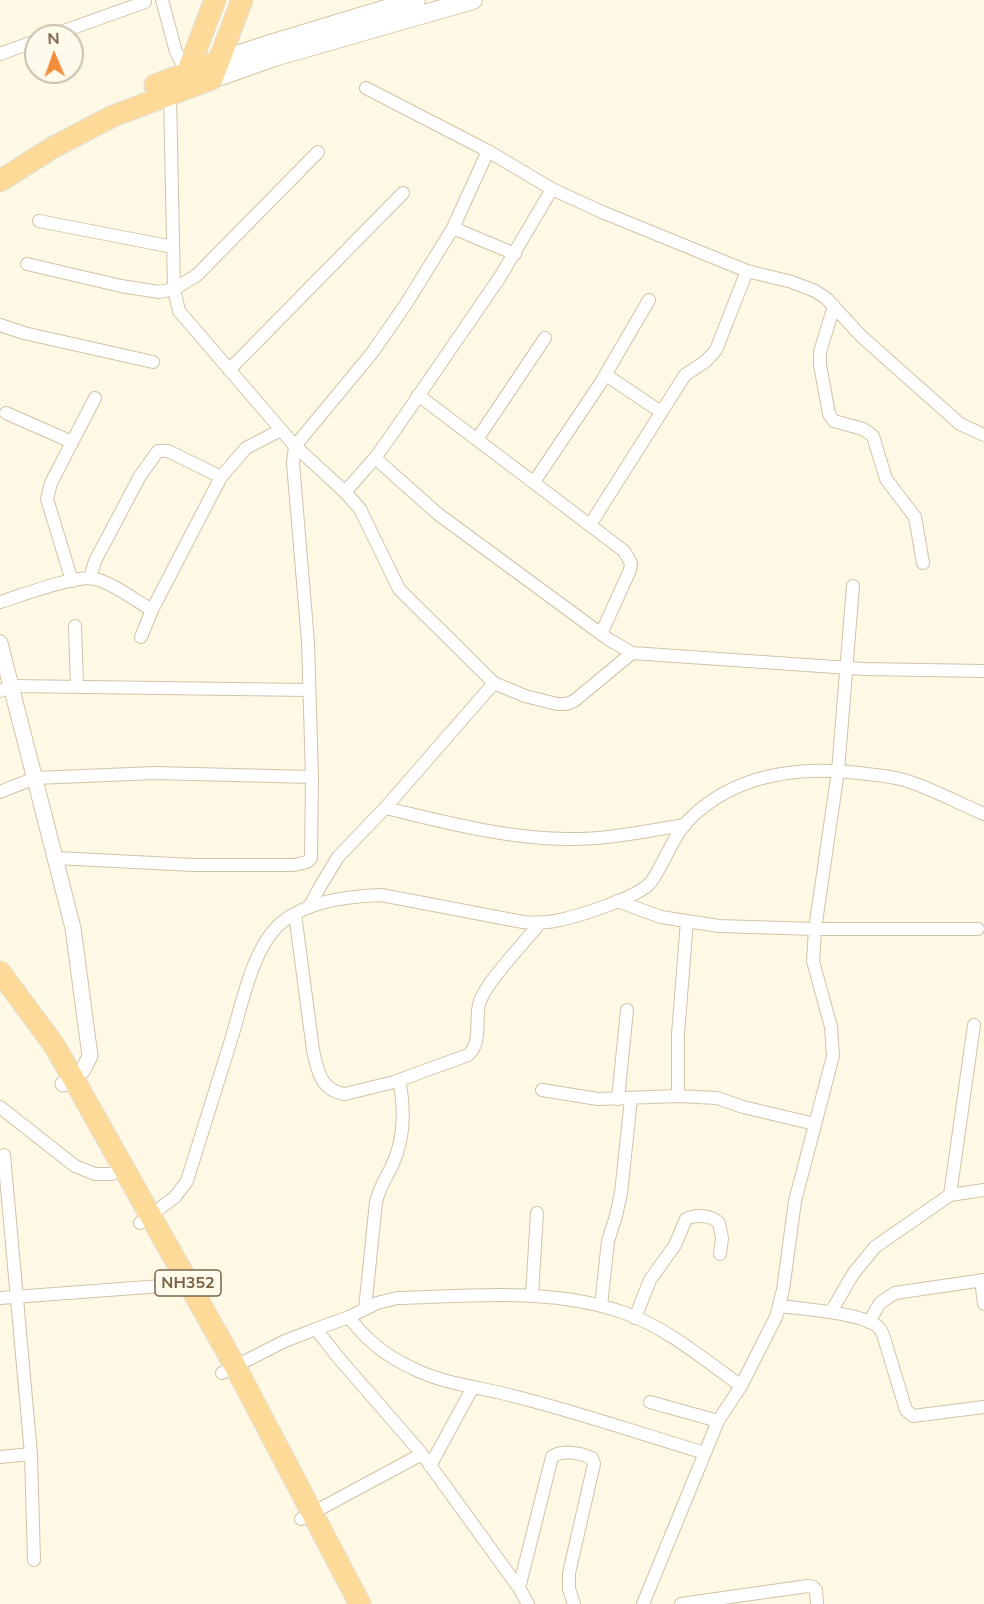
<!DOCTYPE html>
<style>
body{margin:0}
#map{position:relative;width:984px;height:1604px;overflow:hidden;background:#fef9e4;font-family:Mulish,sans-serif}
canvas{display:block}
.north{position:absolute;left:24px;top:24px;width:60px;height:60px;box-sizing:border-box;background:#fffbec;border:2px solid #cabeaa;border-radius:50%;rotate:358deg;font-size:16px;font-weight:700;line-height:24px;text-align:center;color:#7a6347}
.north::after{content:'';display:block;margin:auto;width:21px;height:27px;background:#f48c3d;clip-path:polygon(50% 0,100% 100%,50% 72%,0 100%)}
</style>
<div id="map">
<canvas width="984" height="1604"></canvas>
<div class="north">N</div>
</div>
<script>
const c = document.querySelector('canvas').getContext('2d');
c.lineJoin = 'round';
function stroke(path, color, width, dash) {
  c.strokeStyle = color;
  c.lineWidth = width;
  c.lineCap = dash ? 'butt' : 'round';
  c.setLineDash(dash || []);
  c.stroke(path);
}
function drawText(font, color, halo, rows, align = 'center') {
  c.font = font + ' Mulish,sans-serif';
  c.lineWidth = 4.5;
  c.setLineDash([]);
  c.textBaseline = 'middle';
  c.strokeStyle = halo;
  c.fillStyle = color;
  for (const [text, x, y, turn = 0] of rows) {
    c.save();
    c.translate(x, y);
    c.rotate((+turn || 0) * Math.PI / 180);
    c.textAlign = isNaN(turn) ? turn : align;
    if (halo) c.strokeText(text, 0, 0);
    c.fillText(text, 0, 0);
    c.restore();
  }
}
const minor = new Path2D(`
 M162,0L176,52L187,72
 M50,36L145,2
 M0,54L36,41
 M366,88L488,151L552,189L602,212L747,271L792,282L815,291L826,298L861,336L960,424L984,435
 M170,94L174,289L179,311L295,446L345,492L360,509L399,589L494,683L525,696L557,704H566L574,701L632,653
 M39,221L173,247
 M453,228L515,254
 M27,264L121,286L159,292L174,289L197,275L318,152
 M834,306L820,352V365L829,414L834,421L863,429L873,436L886,479L915,517L923,563
 M0,325L24,333L153,362
 M229,370L403,193
 M606,375L661,412
 M418,395L624,551L631,563L630,570L601,634
 M6,413L72,442
 M478,438L545,338
 M375,458L438,514L608,639L632,653L864,669L984,671
 M534,482L600,384L649,300
 M345,492L375,458L395,430L500,277L552,189
 M590,525L685,375L706,361L716,350L747,271
 M90,578L95,561L140,476L158,451H168L221,477
 M72,581L47,499L51,483L95,398
 M0,602C20,596 77,574 95,579C113,583 136,601 152,610
 M75,626L77,687
 M141,637L152,610L221,477L246,448L281,430
 M0,691L11,686L309,690
 M0,792L35,778L155,773L312,777
 M385,808C445,822 503,838 566,839C605,840 646,831 685,825
 M56,858L193,865H294L307,862L311,858L312,777L308,642L293,463L295,446L372,353L406,304L453,228L488,151
 M617,901L661,917L719,926L815,929H978
 M309,907L321,885L338,857L385,808L494,683
 M295,914L313,1050C317,1070 321,1091 345,1094L394,1082L468,1055C483,1042 474,1018 480,1001C488,980 525,942 540,923
 M542,1090L598,1099L678,1096L717,1098L743,1107L815,1124
 M678,1096V1034L687,921
 M618,1099L627,1010
 M0,1107L75,1166L95,1174H112
 M4,1155L31,1454L34,1560
 M950,1195L974,1025
 M140,1223L175,1197L187,1181C202,1134 216,1087 231,1040C242,1005 252,948 281,923C307,901 349,896 381,895L523,922C534,923 544,923 555,921C576,917 638,898 651,882C664,864 671,840 686,823C732,774 796,766 859,773C874,775 890,776 904,780C931,788 958,803 984,814
 M981,1280L984,1304
 M532,1296L537,1213
 M0,1298L188,1284
 M601,1306L608,1241L616,1216L621,1193L631,1099
 M780,1306C803,1309 860,1313 877,1326C881,1329 883,1334 884,1338L906,1410L913,1416L984,1407
 M365,1309L376,1202C379,1189 385,1179 391,1168C405,1140 405,1109 399,1080
 M831,1312L853,1274L875,1247L950,1195L984,1190
 M349,1317C365,1339 388,1357 412,1368C443,1384 480,1387 513,1396C578,1412 641,1434 705,1453
 M635,1318L650,1280L675,1245L686,1219C696,1214 711,1215 719,1223L722,1238L720,1254
 M869,1322L880,1303L895,1293L984,1280
 M316,1329L349,1317L377,1303L397,1298C472,1296 552,1287 625,1313C667,1328 705,1360 741,1386
 M222,1373L285,1341L316,1329L337,1356L422,1454L519,1588L528,1604
 M650,1402L718,1421
 M0,1457L31,1454
 M430,1466L473,1387
 M301,1519L422,1454
 M519,1588L552,1457C561,1449 581,1453 592,1458L594,1464L569,1573V1589L574,1604
 M643,1604L718,1421L741,1386L776,1317L783,1290L795,1201L833,1056L831,1027L813,961L815,929L838,771L853,586
 M681,1604L808,1586L813,1587L816,1590L817,1604`);
const tertiary = new Path2D(`
 M0,643L73,928L90,1056L83,1070L63,1084`);
const secondary = new Path2D(`
 M219,61L270,44L416,0
 M212,79L274,57L473,0`);
const trunk = new Path2D(`
 M184,81L215,0
 M155,85L219,61
 M0,181L52,148L113,116L212,79L242,0
 M0,972L54,1045L73,1078L235,1366L360,1604`);
const shields = [
 [188,1283,66]
];
const shieldNames = [
 ["NH352",188,1283]
];
stroke(minor, '#d1c3a9', 14);
stroke(tertiary, '#d1c3a9', 17);
stroke(secondary, '#d5c5a5', 20);
stroke(trunk, '#e2ddd7', 23);
stroke(minor, '#fff', 12);
stroke(tertiary, '#fff', 15);
stroke(secondary, '#fff', 18);
stroke(trunk, '#feda98', 21);
for (const [x, y, w] of shields) {
  const box = new Path2D();
  box.roundRect(x - w / 2, y - 13, w, 26, 4.5);
  c.fillStyle = '#fffbec';
  c.fill(box);
  stroke(box, '#7a6347', 1.5);
}
drawText('bold 16px', '#7a6347', null, shieldNames);
</script>
